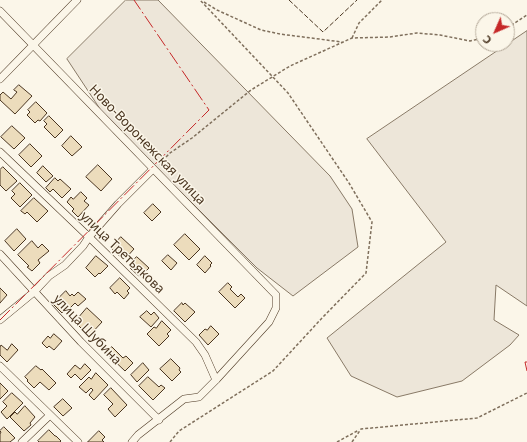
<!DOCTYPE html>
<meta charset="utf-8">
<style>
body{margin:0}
#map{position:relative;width:527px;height:442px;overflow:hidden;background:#fbf6e9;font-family:"Noto Sans",sans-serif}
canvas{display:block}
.north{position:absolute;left:475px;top:12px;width:40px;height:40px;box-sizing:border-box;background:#fbf6e9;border:1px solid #b4a999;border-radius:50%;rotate:225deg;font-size:11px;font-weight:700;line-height:16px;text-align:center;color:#4a3520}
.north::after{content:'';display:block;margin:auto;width:14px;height:18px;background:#c62828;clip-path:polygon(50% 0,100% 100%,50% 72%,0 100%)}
</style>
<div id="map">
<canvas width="527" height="442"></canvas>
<div class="north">С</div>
</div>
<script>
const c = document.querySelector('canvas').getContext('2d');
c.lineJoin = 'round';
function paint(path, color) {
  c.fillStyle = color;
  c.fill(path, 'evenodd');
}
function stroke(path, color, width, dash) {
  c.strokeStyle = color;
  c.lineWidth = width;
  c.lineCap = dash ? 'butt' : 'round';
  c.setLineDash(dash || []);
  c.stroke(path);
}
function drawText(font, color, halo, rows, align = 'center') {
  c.font = font + ' "Noto Sans",sans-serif';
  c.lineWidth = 3;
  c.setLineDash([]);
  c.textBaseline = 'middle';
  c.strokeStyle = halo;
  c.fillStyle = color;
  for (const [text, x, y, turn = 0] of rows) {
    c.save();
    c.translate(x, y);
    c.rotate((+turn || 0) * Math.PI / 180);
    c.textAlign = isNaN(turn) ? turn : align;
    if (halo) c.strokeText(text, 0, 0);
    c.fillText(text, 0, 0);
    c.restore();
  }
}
const green = new Path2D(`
 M126,0H158L330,176L352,209L358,247L293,296L257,268L159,170L100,109L67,59Z
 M527,31V306L496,285L494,320L519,335L510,345L462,381L397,397L351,376L327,338L446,242L367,139Z`);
const building = new Path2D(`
 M19,85L32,96L15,114L0,100V95L3,92L11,99L17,92L14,90Z
 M36,102L47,113L40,121L38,120L35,123L27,115L30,112L28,110Z
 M49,116L63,130L55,138L44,127L47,124L44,121Z
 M12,126L25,138L14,149L1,137Z
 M71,136L82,147L72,156L62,146Z
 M30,144L42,156L31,167L19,155Z
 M98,165L112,179L101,191L86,177Z
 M43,166L53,176L46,182L37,173Z
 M3,167L17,181L6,191L0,185V170Z
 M55,178L58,181L60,179L71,189L62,198L53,189L50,192L46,188Z
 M20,183L32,195L20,207L11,198L15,194L12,191Z
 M81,192L87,198L84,201L89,205L78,217L72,211L74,209L67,202L71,197L73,199Z
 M34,198L48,211L37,222L27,212L25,214L21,211Z
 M153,204L161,212L152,221L144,213Z
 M17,229L26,239L14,251L5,241Z
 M185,234L200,249L189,260L174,245Z
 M121,237L134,249L124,260L111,248Z
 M32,241L38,248L42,244L49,251L38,260L40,263L32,271L27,267L29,266L18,255Z
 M168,255L177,263L171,270L162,261Z
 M96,256L108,266L100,274L99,273L95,277L86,268Z
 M205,256L212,263L210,265L211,266L205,273L197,265Z
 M137,257L149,268L140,277L130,268L135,264L132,261Z
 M120,278L130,288L127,291L129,293L124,299L117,292L115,294L110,288Z
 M228,283L232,287L230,289L238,297L241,294L245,298L235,308L219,292Z
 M0,288L7,295L0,303Z
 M66,291L70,296L72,294L74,296L78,292L86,299L78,306L75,303L70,308L72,310L68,314L64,310L62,313L53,304Z
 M182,303L183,305L185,303L195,312L185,322L174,311Z
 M87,308L102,322L89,336L75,322Z
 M147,311L151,315L154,312L159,318L151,327L140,317Z
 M162,321L171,330L167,334L169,336L159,346L147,334L154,327L156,328Z
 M211,326L219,334L208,345L199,335L205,329L207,330Z
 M54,334L62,341L54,350L49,346L47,348L42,343L48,336L50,338Z
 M12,344L18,350L7,362L0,355V347L1,345L7,350Z
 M112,347L123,358L126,356L133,363L125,371L106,353Z
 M171,359L180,368L179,370L181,372L172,381L160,369Z
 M143,363L149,370L137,382L131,375Z
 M85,364L91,370L81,380L75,374L71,378L67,374L75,365L80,369Z
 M36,366L41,370L42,369L56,383L49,390L40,382L34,388L27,381L28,380L25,377Z
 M96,373L108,385L94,400L89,395L93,390L91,388L86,393L79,387L89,377L91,379Z
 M148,377L159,387L161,385L165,388L153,400L139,386Z
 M0,383L8,391L0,399Z
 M111,388L127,405L115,417L108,409L113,404L104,395Z
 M12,393L23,403L7,419L1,412L7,406L3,402Z
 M63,399L72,408L63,416L54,407Z
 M25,406L35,417L30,423L31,425L24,431L10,417L15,412L17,414Z
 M4,427L15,438L10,442H0V434L1,432L0,431Z
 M49,430L55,436H56L61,441L60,442H39L38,441Z
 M99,431L105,437L102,440L104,442H88Z`);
const path = new Path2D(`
 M204,2L217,10L261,30L280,34L342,42
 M507,28L527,15
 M352,38L359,23L382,0
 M159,164L170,153L192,138L251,90L290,66L352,38L390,37L417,33L440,35L470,41L483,38
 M170,442L179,431L273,371L322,318L366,273L372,222L349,183L288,93L200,0
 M337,442L359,430
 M352,442L361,429L477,418L527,393`);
const street = new Path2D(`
 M0,11L276,295V308L269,322L216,380L199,397L184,399L138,435L132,442
 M0,79L77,0
 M0,152L89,237L196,342L205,355L216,380
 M0,254L81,342L159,420
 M0,320L34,292L49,276L65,265L83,246L89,237L118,204L153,169
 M0,366L78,442
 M22,442L50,415`);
const fence = new Path2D(`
 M289,0L323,32L357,0`);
const power = new Path2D(`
 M0,320L209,110L134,0
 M527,362H525L527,371`);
const streetNames = [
 ["Ново-Воронежская улица",147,145,46],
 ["улица Третьякова",122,253,44],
 ["улица Шубина",87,330,46]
];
paint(green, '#ede6d9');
stroke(green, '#887966', 1);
paint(building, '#ecdcbc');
stroke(building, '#4a3520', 1);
stroke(street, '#4a3520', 8);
stroke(path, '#7f6f5c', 1.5, [3, 2]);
stroke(street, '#fbf6e9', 7);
stroke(fence, '#4a3520', 1, [5, 2]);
stroke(power, '#c62828', 1, [14, 3, 2, 3]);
drawText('13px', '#4a3520', '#fbf6e9', streetNames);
</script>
